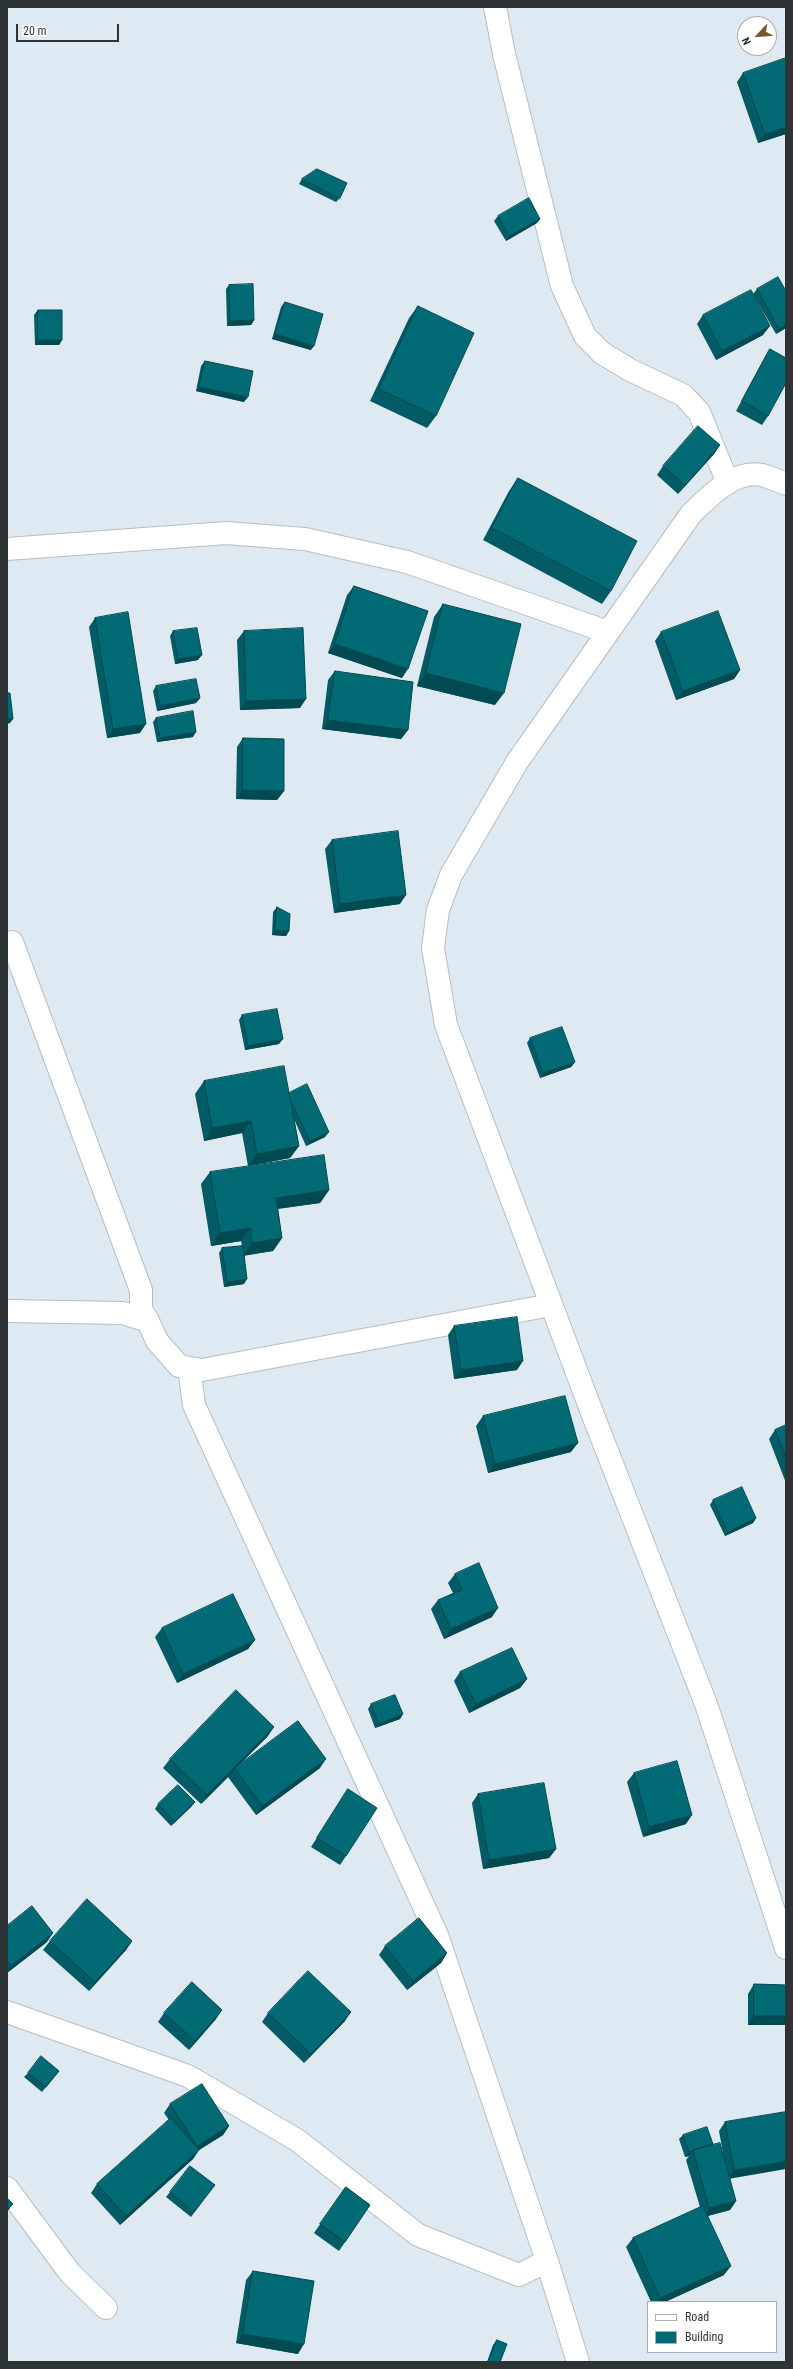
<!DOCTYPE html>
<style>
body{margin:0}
#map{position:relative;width:793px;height:2369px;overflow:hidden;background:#dfe9f2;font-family:"Roboto Condensed",sans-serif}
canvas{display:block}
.frame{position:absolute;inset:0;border:8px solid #2e3336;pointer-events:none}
.legend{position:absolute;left:647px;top:2301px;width:130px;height:52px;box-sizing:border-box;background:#fff;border:1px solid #abadaf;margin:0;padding:5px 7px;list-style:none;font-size:12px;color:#2e3336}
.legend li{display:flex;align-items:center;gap:8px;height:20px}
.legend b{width:20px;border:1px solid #abadaf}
.north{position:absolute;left:737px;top:16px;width:40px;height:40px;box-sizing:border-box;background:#fff;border:1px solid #abadaf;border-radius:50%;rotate:244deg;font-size:11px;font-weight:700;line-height:16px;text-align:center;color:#2e3336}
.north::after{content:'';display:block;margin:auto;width:14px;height:18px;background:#77572d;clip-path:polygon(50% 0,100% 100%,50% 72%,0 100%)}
.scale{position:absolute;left:16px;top:24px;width:103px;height:18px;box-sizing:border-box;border:2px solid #2e3336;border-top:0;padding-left:5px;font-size:12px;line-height:14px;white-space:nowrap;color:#2e3336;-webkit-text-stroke:3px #fff;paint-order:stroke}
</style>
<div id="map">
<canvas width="793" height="2369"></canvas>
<div class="frame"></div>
<ul class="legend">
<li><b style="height:5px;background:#fff"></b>Road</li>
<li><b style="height:11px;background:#026a75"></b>Building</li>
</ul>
<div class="north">N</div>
<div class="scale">20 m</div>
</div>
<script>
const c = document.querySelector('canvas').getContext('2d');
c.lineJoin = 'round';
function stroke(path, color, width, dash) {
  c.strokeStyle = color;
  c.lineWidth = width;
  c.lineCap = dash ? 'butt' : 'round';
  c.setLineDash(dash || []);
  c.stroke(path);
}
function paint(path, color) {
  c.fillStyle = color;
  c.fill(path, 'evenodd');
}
const minor = new Path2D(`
 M495,7L504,54L562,286L585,336L602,353L630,370L683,395L699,412L728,483
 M786,484C778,481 770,477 762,475C734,469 709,497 691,514L517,762L451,875L438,910L433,948L446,1025L591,1410L706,1704L786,1948
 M7,549L226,533L305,539L407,562L608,632
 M12,942L141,1290V1310L148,1321
 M7,1311L123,1313L148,1321L157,1341L179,1366L202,1370L551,1305
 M189,1368L194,1405L437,1935L547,2261L578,2362
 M7,2012L188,2076L297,2140L418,2235L519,2275L547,2261
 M7,2188L70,2273L106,2308`);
const wall = new Path2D(`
 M743,73L786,134L758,143L737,82Z
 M302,179L340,198L336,202L299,184Z
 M498,216L540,219L537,223L506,241L494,221Z
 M229,285L254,320L251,325L227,326L226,289Z
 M757,289L786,291V328L776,334L753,294Z
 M285,302L311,350L272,339L281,307Z
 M418,306L436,416L427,428L370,401L409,318Z
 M38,310L62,340L59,345H35L34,315Z
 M703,315L763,335L716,360L697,324Z
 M770,349L768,416L762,425L736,411L764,359Z
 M205,361L244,402L196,391L201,366Z
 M720,445L714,454L678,494L657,475L663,466Z
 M518,478L611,591L602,604L483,540L509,491Z
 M354,586L402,678L328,653L347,595Z
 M443,604L495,705L417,686L434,617Z
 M95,618L140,733L107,738L89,627Z
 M173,631L198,660L175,664L170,636Z
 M244,631L300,708L240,710L237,640Z
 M661,632L740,670L734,679L676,700L655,641Z
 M335,671L408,730L401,739L322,729L328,680Z
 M156,686L200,698L196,703L157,711L153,691Z
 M156,718L193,737L157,742L153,722Z
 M243,738L284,791L277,800L236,799L237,747Z
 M332,840L400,904L334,913L325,849Z
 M277,907L289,931L286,936L272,935L273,912Z
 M242,1015L279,1044L245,1050L239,1020Z
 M530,1038L575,1062L571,1067L540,1078L527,1043Z
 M204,1081L289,1093L325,1137L306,1146L294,1119L299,1146L290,1158L248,1166L242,1133L204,1141L195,1094Z
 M210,1172L329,1190L320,1203L278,1209L282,1238L273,1251L244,1255V1284L224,1287L219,1253L222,1248L242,1246L241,1241L211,1246L201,1184Z
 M454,1326L517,1370L454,1379L448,1335Z
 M483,1416L571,1452L488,1473L476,1426Z
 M786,1425V1483L769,1439L775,1430Z
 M713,1500L756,1518L753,1523L725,1536L710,1505Z
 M455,1574L492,1617L444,1639L431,1609L438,1600L453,1593L448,1583Z
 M162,1628L255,1640L248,1649L177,1683L155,1637Z
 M460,1672L527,1679L520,1688L469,1713L454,1681Z
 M371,1704L403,1714L400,1719L375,1728L368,1709Z
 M268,1736L239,1765L320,1768L256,1815L228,1777L232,1773L201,1804L163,1768L170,1759Z
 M634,1773L686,1824L643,1837L627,1782Z
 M348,1789L346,1856L340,1865L311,1847Z
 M478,1794L556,1849L549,1858L483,1869L472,1803Z
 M195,1802L191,1807L171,1826L155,1809L158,1804Z
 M7,1926L47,1942L7,1973Z
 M50,1941H132L126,1950L89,1991L43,1950Z
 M385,1946L447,1953L441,1963L407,1990L379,1955Z
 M754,1984L786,1985V2025H748V1994Z
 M164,2013L216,2019L189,2050L158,2022Z
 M268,2013L345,2021L304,2063L262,2022Z
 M59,2071L42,2092L24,2077L28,2073Z
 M170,2104L229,2126L223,2135L199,2150L193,2159L120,2225L91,2193L97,2184L169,2120L164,2113Z
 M786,2112L730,2179L736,2201L730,2210L708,2216L724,2275L665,2302H651L626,2247L633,2238L700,2207L686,2160L689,2156L685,2157L679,2139L683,2135L713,2144L712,2145L723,2153L719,2131L725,2122Z
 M346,2187L370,2205L339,2251L314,2233Z
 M211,2190L191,2217L166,2197L170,2192Z
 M253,2271L298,2354L236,2343L246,2280Z
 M497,2340L500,2362H487L493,2345Z`);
const shadedWall = new Path2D(`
 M786,127V134L758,143L765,134Z
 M540,219L537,223L506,241L509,236Z
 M254,320L251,325L227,326L230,321Z
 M786,325V328L776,334L779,329Z
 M770,326L763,335L716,360L722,351Z
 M275,334L314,346L311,350L272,339Z
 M38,340H62L59,345H35Z
 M199,387L248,397L244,402L196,391Z
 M720,445L714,454L678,494L685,485Z
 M335,644L408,669L402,678L328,653Z
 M202,655L198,660L175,664L178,659Z
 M740,670L734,679L676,700L683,691Z
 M426,673L504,693L495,705L417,686Z
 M200,698L196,703L157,711L160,706Z
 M306,699L300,708L240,710L246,701Z
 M7,719H13L10,723L7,724Z
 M328,720L408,730L401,739L322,729Z
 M146,724L140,733L107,738L113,729Z
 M196,732L193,737L157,742L160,738Z
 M243,790L284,791L277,800L236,799Z
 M406,895L400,904L334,913L340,904Z
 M275,930L289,931L286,936L272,935Z
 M283,1039L279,1044L245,1050L248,1046Z
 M575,1062L571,1067L540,1078L543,1073Z
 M251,1121L242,1133L204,1141L212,1128Z
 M329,1132L325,1137L306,1146L310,1141Z
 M299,1146L290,1158L248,1166L257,1154Z
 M329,1190L320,1203L267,1210L276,1198Z
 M250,1228L241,1241L211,1246L220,1233Z
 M282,1238L273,1251L243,1256L252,1243Z
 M247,1279L244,1284L224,1287L227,1282Z
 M523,1361L517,1370L454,1379L461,1370Z
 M578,1443L571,1452L488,1473L495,1464Z
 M756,1518L753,1523L725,1536L728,1532Z
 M498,1608L492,1617L444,1639L451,1629Z
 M255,1640L248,1649L177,1683L183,1674Z
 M527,1679L520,1688L469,1713L476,1704Z
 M403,1714L400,1719L375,1728L379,1724Z
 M274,1727L268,1736L235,1769V1768L232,1773L201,1804L207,1795Z
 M326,1759L320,1768L256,1815L262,1806Z
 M195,1802L191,1807L171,1826L175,1821Z
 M692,1815L686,1824L643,1837L649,1827Z
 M556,1849L549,1858L483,1869L489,1860Z
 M53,1933L47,1942L7,1973V1972L11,1966Z
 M132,1941L126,1950L89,1991L95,1982Z
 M447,1953L441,1963L407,1990L413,1981Z
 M222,2010L216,2019L189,2050L195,2041Z
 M351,2012L345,2021L304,2063L311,2054Z
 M754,2016H786V2025H748Z
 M229,2126L223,2135L199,2150L193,2159L120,2225L126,2216L191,2155L197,2146Z
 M693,2151L689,2156L685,2157L689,2152Z
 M786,2161V2169L728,2179L734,2170Z
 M736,2201L730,2210L703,2217L709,2208Z
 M13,2204L7,2212V2209Z
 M731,2266L724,2275L665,2302H657L660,2298Z
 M243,2334L304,2344L298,2354L236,2343Z`);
const building = new Path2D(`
 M786,58V127L765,134L743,73Z
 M317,169L347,183L340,198L302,179Z
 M529,198L540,219L509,236L498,216Z
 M778,277L786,291V325L779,329L757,289Z
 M253,284L254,320L230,321L229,285Z
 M751,290L770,326L722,351L703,315Z
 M285,302L323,314L314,346L275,334Z
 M418,306L474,333L436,416L379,389Z
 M38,310H62V340H38Z
 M770,349L786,358V383L768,416L742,401Z
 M205,361L253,371L248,397L199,387Z
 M698,426L720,445L685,485L663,466Z
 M518,478L637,541L611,591L492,528Z
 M354,586L428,611L408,669L335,644Z
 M443,604L521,624L504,693L426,673Z
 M718,611L740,670L683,691L661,632Z
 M128,612L146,724L113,729L95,618Z
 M197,628L202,655L178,659L173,631Z
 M303,628L306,699L246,701L244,631Z
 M335,671L413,682L408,730L328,720Z
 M196,679L200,698L160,706L156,686Z
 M7,693H10L13,719H7Z
 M193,711L196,732L160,738L156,718Z
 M243,738L284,739V791L243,790Z
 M398,831L406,895L340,904L332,840Z
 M277,907L290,914L289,931L275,930Z
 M277,1009L283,1039L248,1046L242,1015Z
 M562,1027L575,1062L543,1073L530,1038Z
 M284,1066L299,1146L257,1154L251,1121L212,1128L204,1081Z
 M307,1084L329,1132L310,1141L290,1099L289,1093Z
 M324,1155L329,1190L276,1198L282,1238L252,1243L250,1228L220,1233L210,1172Z
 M243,1246L247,1279L227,1282L222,1248Z
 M517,1317L523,1361L461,1370L454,1326Z
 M565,1396L578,1443L495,1464L483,1416Z
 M786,1425V1457L775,1430Z
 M742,1487L756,1518L728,1532L713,1500Z
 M479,1563L498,1608L451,1629L438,1600L462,1590L455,1574Z
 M233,1594L255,1640L183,1674L162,1628Z
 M512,1648L527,1679L476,1704L460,1672Z
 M236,1690L274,1727L207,1795L170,1759Z
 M395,1695L403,1714L379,1724L371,1704Z
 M298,1721L326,1759L262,1806L235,1768Z
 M677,1761L692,1815L649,1827L634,1773Z
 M544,1783L556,1849L489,1860L478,1794Z
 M178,1785L195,1802L175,1821L158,1804Z
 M348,1789L377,1808L346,1856L317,1838Z
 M87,1899L132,1941L95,1982L50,1941Z
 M32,1906L53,1933L11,1966L7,1961V1926Z
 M419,1918L447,1953L413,1981L385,1946Z
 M308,1971L351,2012L311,2054L268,2013Z
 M192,1982L222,2010L195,2041L164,2013Z
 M754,1984L786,1985V2016H754Z
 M41,2056L59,2071L46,2087L28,2073Z
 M202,2084L229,2126L197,2146L170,2104Z
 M786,2112V2161L734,2170L725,2122Z
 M171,2118L199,2150L126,2216L97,2184Z
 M707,2127L713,2144L689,2152L683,2135Z
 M720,2143L736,2201L709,2208L693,2150Z
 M190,2166L215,2185L194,2212L170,2192Z
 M346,2187L370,2205L345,2242L320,2224Z
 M7,2198L13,2204L7,2209Z
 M703,2206L731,2266L660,2298L633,2238Z
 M253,2271L314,2281L304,2344L243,2334Z
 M497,2340L507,2344L500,2362H488Z`);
stroke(minor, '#b4bec6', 24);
stroke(minor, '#fff', 22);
paint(wall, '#025b65');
paint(shadedWall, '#014a52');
paint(building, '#026a75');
stroke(building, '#014a52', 1);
</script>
